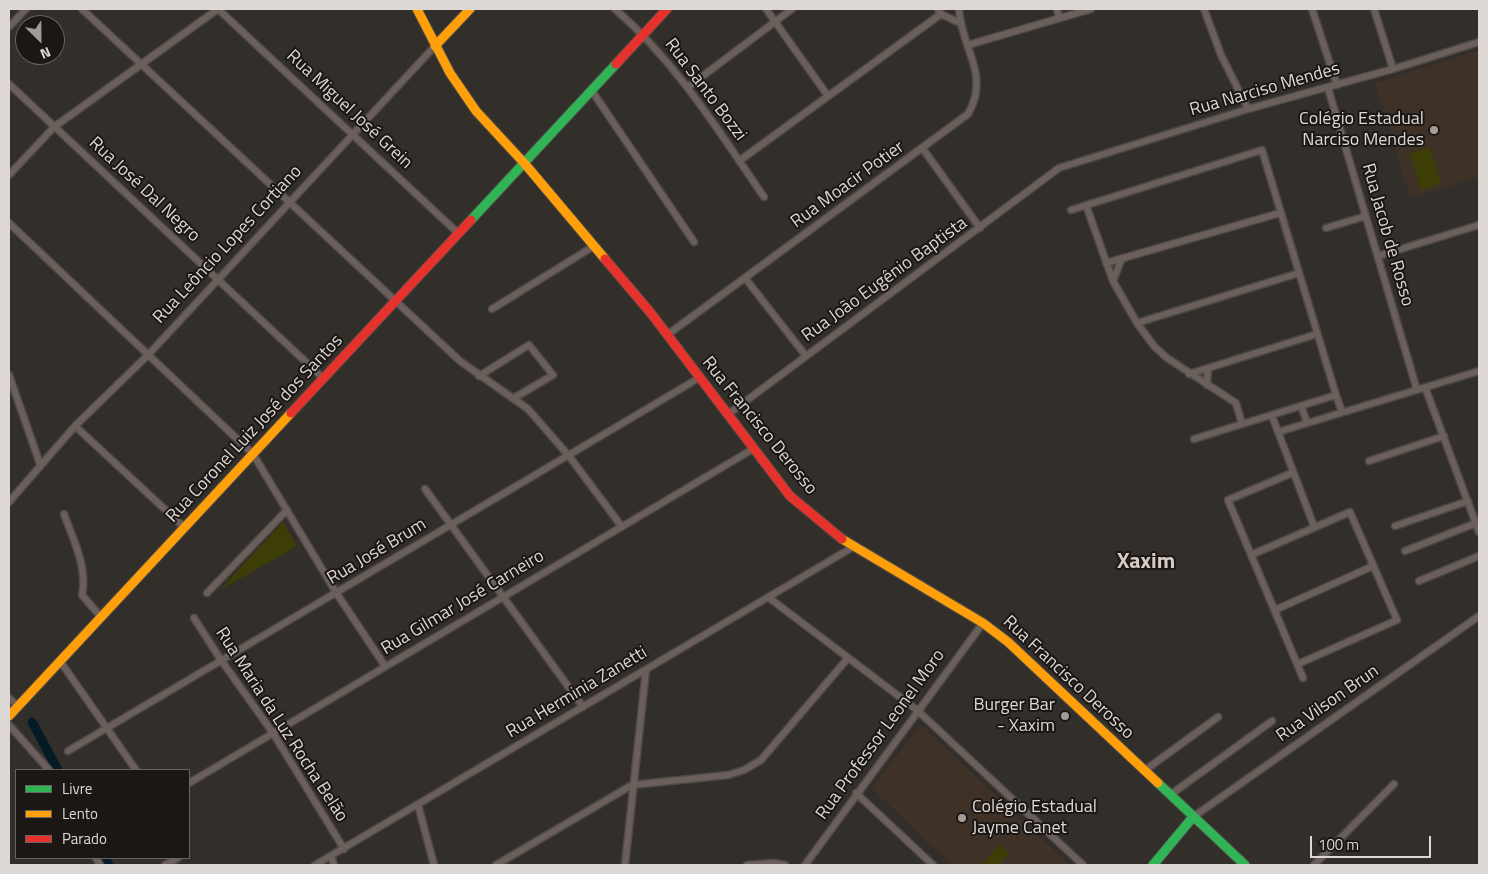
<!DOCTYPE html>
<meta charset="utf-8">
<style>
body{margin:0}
#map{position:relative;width:1488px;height:874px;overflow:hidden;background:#322e2a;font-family:"Titillium Web",sans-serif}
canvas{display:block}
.frame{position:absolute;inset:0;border:10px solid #ded8d4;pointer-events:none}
.legend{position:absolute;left:15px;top:769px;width:175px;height:90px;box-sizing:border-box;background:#1b1714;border:1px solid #696461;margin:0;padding:6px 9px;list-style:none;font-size:15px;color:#ded8d4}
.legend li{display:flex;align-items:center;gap:10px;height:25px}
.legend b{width:25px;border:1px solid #696461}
.north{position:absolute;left:15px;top:15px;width:50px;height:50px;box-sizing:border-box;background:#1b1714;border:1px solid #696461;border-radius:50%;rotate:157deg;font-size:14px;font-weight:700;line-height:20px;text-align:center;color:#ded8d4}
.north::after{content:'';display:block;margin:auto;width:18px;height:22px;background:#a29c98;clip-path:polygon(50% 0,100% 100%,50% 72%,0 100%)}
.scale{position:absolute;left:1310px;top:836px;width:121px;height:22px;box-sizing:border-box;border:2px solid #ded8d4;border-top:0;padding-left:6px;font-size:15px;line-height:18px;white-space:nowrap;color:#ded8d4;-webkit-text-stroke:4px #1b1714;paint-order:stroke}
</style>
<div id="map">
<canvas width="1488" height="874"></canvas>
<div class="frame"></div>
<ul class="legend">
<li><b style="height:6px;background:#30b455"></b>Livre</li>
<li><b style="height:6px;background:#ff9f0a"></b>Lento</li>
<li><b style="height:6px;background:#e5322d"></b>Parado</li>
</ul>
<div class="north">N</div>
<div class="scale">100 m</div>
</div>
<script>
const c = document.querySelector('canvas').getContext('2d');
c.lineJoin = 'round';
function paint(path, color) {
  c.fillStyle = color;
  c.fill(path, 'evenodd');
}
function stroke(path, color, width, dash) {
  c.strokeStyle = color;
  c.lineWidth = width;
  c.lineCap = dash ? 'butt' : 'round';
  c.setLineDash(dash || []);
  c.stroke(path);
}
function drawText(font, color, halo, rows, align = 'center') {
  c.font = font + ' "Titillium Web",sans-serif';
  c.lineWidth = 4;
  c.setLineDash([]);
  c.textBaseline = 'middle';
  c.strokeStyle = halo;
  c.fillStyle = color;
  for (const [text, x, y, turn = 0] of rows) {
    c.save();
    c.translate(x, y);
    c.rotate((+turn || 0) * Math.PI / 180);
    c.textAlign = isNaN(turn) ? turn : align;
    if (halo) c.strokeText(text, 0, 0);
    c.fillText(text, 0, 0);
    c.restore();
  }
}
const built = new Path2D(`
 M1479,50V177L1410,198L1375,83Z
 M921,725L1070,865H952L871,788Z`);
const green = new Path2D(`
 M1430,147L1441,184L1421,190L1410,153Z
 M283,522L297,546L220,590Z
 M1000,845L1009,853L998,865H981Z`);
const canal = new Path2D(`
 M32,722L58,770
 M105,858L109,865`);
const street = new Path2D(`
 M82,9L460,361L528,409L569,456L622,527
 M218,9L459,234
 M615,9C676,62 718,130 764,197
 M766,9L828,96
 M938,9L941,14L960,23
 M1057,9L1059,18
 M1204,9L1221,55L1248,109
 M1312,9L1337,85
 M1374,9L1393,69
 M9,27L26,9
 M968,45L1091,9
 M9,84L324,379
 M688,87L792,9
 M1328,88L1417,390
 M592,91L694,242
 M923,149L980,228
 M739,161L941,14
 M9,175L54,127L218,9
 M1086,205L1113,281L1137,323L1154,346L1167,358L1236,403L1242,424
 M1071,210L1262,150L1336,395L1194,439
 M9,223L253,454L337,594L385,666
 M1326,228L1366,216
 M1378,256L1479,225
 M1106,263L1280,213
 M745,278L806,356
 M1113,281L1122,258
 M492,309L594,246
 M1137,323L1299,273
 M667,335L968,114C991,74 961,49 959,9
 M1189,374L1317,334
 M9,375L40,464
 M479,376L529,345L553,375L514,398
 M1207,385L1208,368
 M1425,387L1479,532
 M1336,395L1342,412
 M1301,406L1307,422
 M727,415L1059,168L1248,109L1393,69L1479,42
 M1272,416L1314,526
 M75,426L185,528
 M1278,432L1479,371
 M1369,461L1444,436
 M1292,473L1228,500L1303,678
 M425,489L583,707
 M9,502L75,426L148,355L435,46
 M64,514C73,539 88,568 82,595L101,617
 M1395,526L1468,501
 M1405,551L1476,523
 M1251,555L1350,512L1397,620L1298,664
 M1419,581L1479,556
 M207,593L287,510
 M768,597L917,710L1083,865
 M1275,610L1373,566
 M194,618L221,660L273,733L344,849
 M60,661L136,770
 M9,698L18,706
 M9,725L49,770
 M68,751L699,378
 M1144,771L1218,717
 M189,783L753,449
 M856,793L933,865
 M1170,795L1272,721
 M418,805L434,865
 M1193,817L1479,616
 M331,856L334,865
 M96,858L100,865
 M165,865L178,858
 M315,865L853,547
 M496,865L632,785L728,775L744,770L761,760L848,658
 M625,865L646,670
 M747,865L774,863L785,865
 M805,865L983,623
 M1314,865L1394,784`);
const fast = new Path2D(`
 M471,220L616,64
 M1158,783L1245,865
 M1153,865L1193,817`);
const slow = new Path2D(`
 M417,9L450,73L476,111L525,164L605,259
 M435,46L470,9
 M842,539L983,623L1008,642L1158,783
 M9,716L291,413`);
const jam = new Path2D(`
 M616,64L667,9
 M605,259L650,312L790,496L842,539
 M291,413L471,220`);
const markers = [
 [1434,130,5,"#a29c98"],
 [1065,716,5,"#a29c98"],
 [962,818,5,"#a29c98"]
];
const streetNames = [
 ["Rua Santo Bozzi",705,90,53],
 ["Rua Narciso Mendes",1265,90,-16],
 ["Rua Miguel José Grein",349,110,43],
 ["Rua Moacir Potier",848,185,-36],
 ["Rua José Dal Negro",144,190,43],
 ["Rua Jacob de Rosso",1387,235,74],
 ["Rua Leôncio Lopes Cortiano",228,245,-47],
 ["Rua João Eugênio Baptista",885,280,-36],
 ["Rua Francisco Derosso",759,426,51],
 ["Rua Coronel Luiz José dos Santos",255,429,-47],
 ["Rua José Brum",377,552,-31],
 ["Rua Gilmar José Carneiro",463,603,-31],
 ["Rua Francisco Derosso",1068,678,43],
 ["Rua Herminia Zanetti",577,693,-31],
 ["Rua Vilson Brun",1328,704,-35],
 ["Rua Maria da Luz Rocha Belão",281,725,57],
 ["Rua Professor Leonel Moro",881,735,-54]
];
const poiNames = [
 ["Colégio Estadual",1424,120],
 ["Narciso Mendes",1424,141],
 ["Burger Bar",1055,706],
 ["- Xaxim",1055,727],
 ["Colégio Estadual",972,808,"left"],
 ["Jayme Canet",972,829,"left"]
];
const districtNames = [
 ["Xaxim",1146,563]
];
paint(built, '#3e3127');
paint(green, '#3d3d06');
stroke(canal, '#041a27', 9);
stroke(street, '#4d4946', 9);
stroke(fast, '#4d4946', 11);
stroke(slow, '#4d4946', 11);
stroke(jam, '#4d4946', 11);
stroke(street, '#6b5f5c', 6);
stroke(fast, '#30b455', 9);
stroke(slow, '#ff9f0a', 9);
stroke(jam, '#e5322d', 9);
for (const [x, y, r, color] of markers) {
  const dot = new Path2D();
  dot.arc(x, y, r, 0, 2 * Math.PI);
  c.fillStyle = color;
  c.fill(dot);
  stroke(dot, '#1b1714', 2);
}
drawText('18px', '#ded8d4', '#1b1714', streetNames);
drawText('18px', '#ded8d4', '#1b1714', poiNames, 'right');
drawText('bold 22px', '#d6cbc2', '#1b1714', districtNames);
</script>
